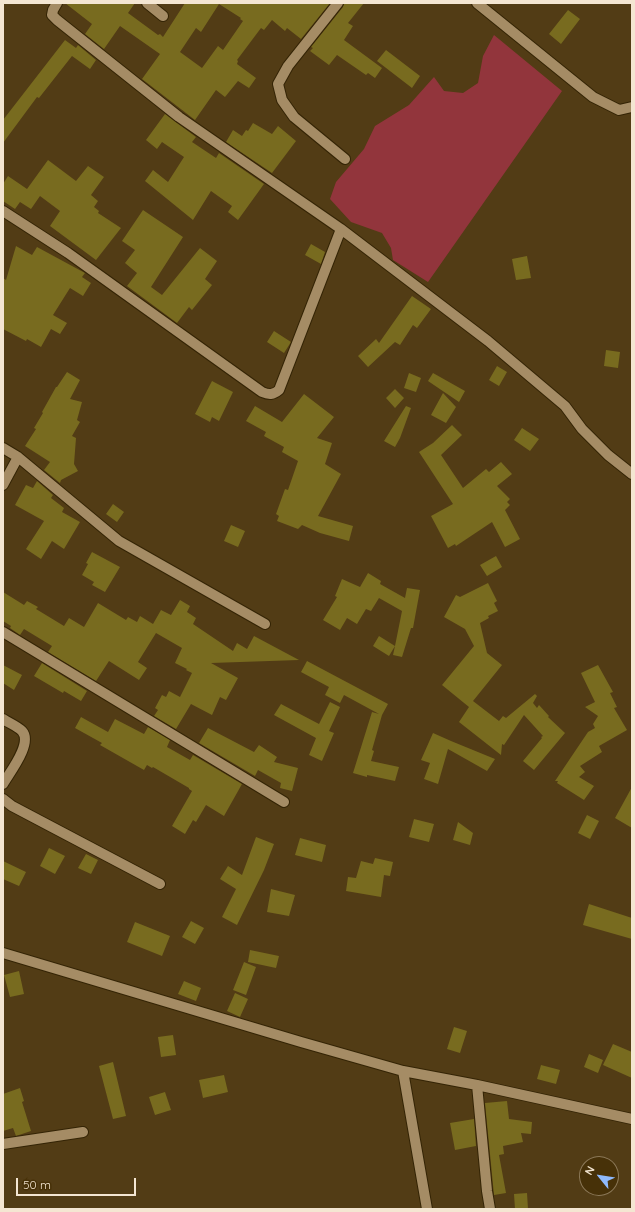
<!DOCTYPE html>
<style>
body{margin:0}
#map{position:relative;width:635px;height:1212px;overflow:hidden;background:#523c15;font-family:Quicksand,sans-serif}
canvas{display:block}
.frame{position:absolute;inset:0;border:4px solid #f4e6d2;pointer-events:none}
.north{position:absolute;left:579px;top:1156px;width:40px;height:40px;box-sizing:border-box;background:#473108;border:1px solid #8c7959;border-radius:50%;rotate:300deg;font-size:11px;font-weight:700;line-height:16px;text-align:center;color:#f4e6d2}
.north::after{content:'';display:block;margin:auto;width:14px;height:18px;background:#8eb9fc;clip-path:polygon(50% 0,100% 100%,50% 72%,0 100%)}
.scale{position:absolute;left:16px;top:1178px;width:120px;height:18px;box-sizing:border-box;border:2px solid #f4e6d2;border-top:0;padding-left:5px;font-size:12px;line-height:14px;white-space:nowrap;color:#f4e6d2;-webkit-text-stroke:3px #473108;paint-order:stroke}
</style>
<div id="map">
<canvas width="635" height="1212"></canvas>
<div class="frame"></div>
<div class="north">N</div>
<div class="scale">50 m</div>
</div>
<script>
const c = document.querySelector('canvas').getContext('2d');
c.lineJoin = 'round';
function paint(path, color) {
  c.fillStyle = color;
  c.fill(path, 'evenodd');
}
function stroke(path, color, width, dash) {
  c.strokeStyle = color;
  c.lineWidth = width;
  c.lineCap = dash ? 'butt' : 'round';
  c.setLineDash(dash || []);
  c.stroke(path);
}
const green = new Path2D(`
 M494,35L562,91L428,282L393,260L391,248L382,233L351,222L330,199L336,182L364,149L375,126L409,105L434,77L444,91L463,93L478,83L483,56Z`);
const building = new Path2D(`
 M65,3H135L128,13L158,35L160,34L163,37L185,3H330L301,39L287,28L285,31L272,20L264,30L261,28L237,60L238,61L237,64L256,78L249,88L238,81L225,97L216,90L195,120L142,79L160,54L120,26L104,49L85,34L92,24ZM219,4L241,18L240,19L243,21L223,50L218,46L202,68L180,52L196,28L201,32Z
 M344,3H364L348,23L353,26L344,40L382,68L375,78L368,73L366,75L337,55L329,65L310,51L313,48L311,47L343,7Z
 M568,10L580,19L561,44L549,34Z
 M65,40L76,48L78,45L96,60L90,69L72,56L39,98L37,97L3,143V120Z
 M386,50L420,76L412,88L377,61Z
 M165,114L196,137L192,142L216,158L219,153L264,184L238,220L228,212L232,206L211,191L193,220L145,181L153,170L168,182L184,157L162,142L157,149L146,140Z
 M253,123L272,134L278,126L296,141L272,173L226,142L233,130L242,136L246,130L248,131Z
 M48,160L76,181L88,166L104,177L91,195L98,201L94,207L99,211L98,213L121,228L96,260L50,226L60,211L40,196L31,209L20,202L15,209L3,201V184L8,176L27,189Z
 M143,210L183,237L151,287L162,295L200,248L217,261L205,279L212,285L192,310L189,307L177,323L127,286L137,273L125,263L135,250L122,241Z
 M311,244L325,252L321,264L305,255Z
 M16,246L32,255L37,247L85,273L82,277L91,283L83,296L70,288L53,315L67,323L60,334L51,329L41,347L27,339L26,341L3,329V278L6,280Z
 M527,256L531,278L516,280L512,259Z
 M412,296L431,309L417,328L413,325L400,345L395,342L368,367L358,356L376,339L379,343Z
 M274,331L291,342L284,353L267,342Z
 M606,350L620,352L618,368L604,366Z
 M497,366L507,372L499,386L489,380Z
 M67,372L80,380L70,399L82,402L77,420L80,422L72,436L76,438L74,464L78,471L61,480L60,483L44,470L50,462L25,446L36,429L34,428L43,413L42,412L56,387H57Z
 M409,373L421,378L416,392L404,388Z
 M433,373L465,391L459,402L428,381Z
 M212,381L233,392L219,421L212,417L210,422L195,414Z
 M395,389L404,398L395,408L386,398Z
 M443,393L456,407L446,423L431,415Z
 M304,394L334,417L317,438L332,443L325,464L341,474L318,516L353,526L349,541L320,533L302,525L298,529L277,521L279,516L276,514L285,489L288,490L298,461L282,452L284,447L264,436L266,432L246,421L255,406L282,422Z
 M406,406L411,408L400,438L395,447L384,441Z
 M452,425L462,435L441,455L463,488L486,469L489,472L501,462L512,474L497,486L510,499L507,502L510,505L505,510L520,539L505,547L492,522L456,546L455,544L448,548L431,516L453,504L419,452L433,443Z
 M522,428L539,439L530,451L514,440Z
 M37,481L53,495L51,498L64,508L62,512L80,522L64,549L52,541L41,559L26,549L44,521L15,505L26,485L33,488Z
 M113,504L124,512L117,522L106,514Z
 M231,525L245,531L238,547L224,541Z
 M92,552L120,567L105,592L92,585L94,582L82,575L88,564L86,563Z
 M496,556L502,567L487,576L480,565Z
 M368,573L381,581L380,584L405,598L407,588L420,590L413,628H411L402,657L393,655L395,646L389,656L373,646L379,636L395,646L402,611L379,598L371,611L366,609L357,624L347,618L340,630L323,620L337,597L335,596L342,579L360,587Z
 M488,583L497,601L494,603L498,611L488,616L489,618L480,623L487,653L502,665L473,701L499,721L503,716L506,718L535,694L537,696L533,703L537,708L539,705L549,716L548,717L565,733L534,770L523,761L542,738L541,737L543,736L524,715L504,745L502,744L501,755L459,722L469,707L442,685L474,646L465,629L444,617L456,595L460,597Z
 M3,592L24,605L27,601L38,607L36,609L64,626L69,618L84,627L98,603L126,620L128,617L137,622L140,616L153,624L161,610L171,615L180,600L190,606L187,612L196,618L193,624L233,651L237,643L247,649L254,636L299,660L211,663L238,678L226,700L220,697L212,715L191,704L176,729L154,716L158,710L155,708L162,695L166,697L169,691L180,697L192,673L186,670L187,669L175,663L182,648L156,633L138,662L147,668L139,680L109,661L96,681L48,652L52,646L24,629L20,635L10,628L11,626L3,621Z
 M307,661L388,704L382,715L372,750L374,751L371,761L399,767L395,781L367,775V777L353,773L372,712L379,714L344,695L340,703L325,695L329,687L301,672Z
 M42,663L87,691L81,701L64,691L63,693L34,676Z
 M3,665L22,675L14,690L3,683Z
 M598,665L613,692L610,693L617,707L614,708L627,730L599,746L602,752L580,766L585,772L579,777L594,786L584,800L557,783L558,781H555L588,732L595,728L593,724L598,716L585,707L595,702L581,673Z
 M330,702L340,707L329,731L334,733L322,761L309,755L316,738L274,715L281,704L319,724Z
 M81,717L108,732L115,719L144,734L148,727L170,740L167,747L190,760L193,755L242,784L224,816L206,805L196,822L193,820L185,834L172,826L192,791L189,789V788L153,767L152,768L147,765L144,770L100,745L102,743L75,728Z
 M208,728L254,752L259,745L277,757L274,762L298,768L292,791L280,788L281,783L258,770L255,776L199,743Z
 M433,733L451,741L495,759L487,771L448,749L438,784L424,779L430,763L421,760Z
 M632,787V828L615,818Z
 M587,815L599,821L590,839L578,833Z
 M414,819L434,824L429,842L409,837Z
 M458,822L473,833L470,845L453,840Z
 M256,837L274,844L264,870L237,925L222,917L236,889L220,879L228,866L242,875Z
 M300,838L326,845L322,862L295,855Z
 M49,848L65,856L55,874L40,866Z
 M86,854L98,860L91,874L78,868Z
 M375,858L393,862L390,876L384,875L381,897L346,891L348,877L356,878L361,861L373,864Z
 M3,861L26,872L19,886L3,879Z
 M271,889L295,895L289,916L267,912Z
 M589,904L632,918V939L583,925Z
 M191,921L204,928L195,944L182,937Z
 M135,922L170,936L162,956L127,942Z
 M250,950L279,956L276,968L248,962Z
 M244,962L256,967L246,995L233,990Z
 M19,971L24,994L10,997L4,975Z
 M184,981L201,988L196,1001L178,994Z
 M235,993L248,999L240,1017L227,1011Z
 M454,1027L467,1031L460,1053L447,1049Z
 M173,1035L176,1055L161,1057L158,1037Z
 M613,1044L632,1052V1078L603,1065Z
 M589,1054L603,1060L598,1073L584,1067Z
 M113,1062L126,1116L113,1119L99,1066Z
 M541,1065L560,1070L556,1084L537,1079Z
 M224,1075L228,1092L203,1098L199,1080Z
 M20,1088L24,1101L22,1102L31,1131L16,1136L13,1128L3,1131V1094Z
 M165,1092L171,1110L155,1115L149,1097Z
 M507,1101L509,1119L532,1122L531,1134L521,1133L523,1142L503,1146L504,1154L499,1155L506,1193L494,1195L485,1103Z
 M474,1119L476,1146L455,1150L450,1123Z
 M527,1193L528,1209H515L514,1194Z`);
const minor = new Path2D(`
 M57,3L53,10L52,15L57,20L179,117L341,229L488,341L565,406L582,429L608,455L632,474
 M147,3L163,16
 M338,3L288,66L278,84L282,100L294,117L345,159
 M477,3L593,97L619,110L632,107
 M3,211L68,253L262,392C269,395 273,395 279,390L341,229
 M3,448L18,457L119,541L265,624
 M3,485L18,457
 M3,632L284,802
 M3,719C9,723 17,726 22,731C33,743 10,772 3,784
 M3,799L12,806L160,884
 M3,953L301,1042L403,1071L477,1085L632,1119
 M403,1071L427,1209
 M477,1085L487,1191L490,1209
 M3,1144L83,1132`);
paint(green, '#92353c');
paint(building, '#786b1f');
stroke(minor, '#342405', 12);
stroke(minor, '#a58c65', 10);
</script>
